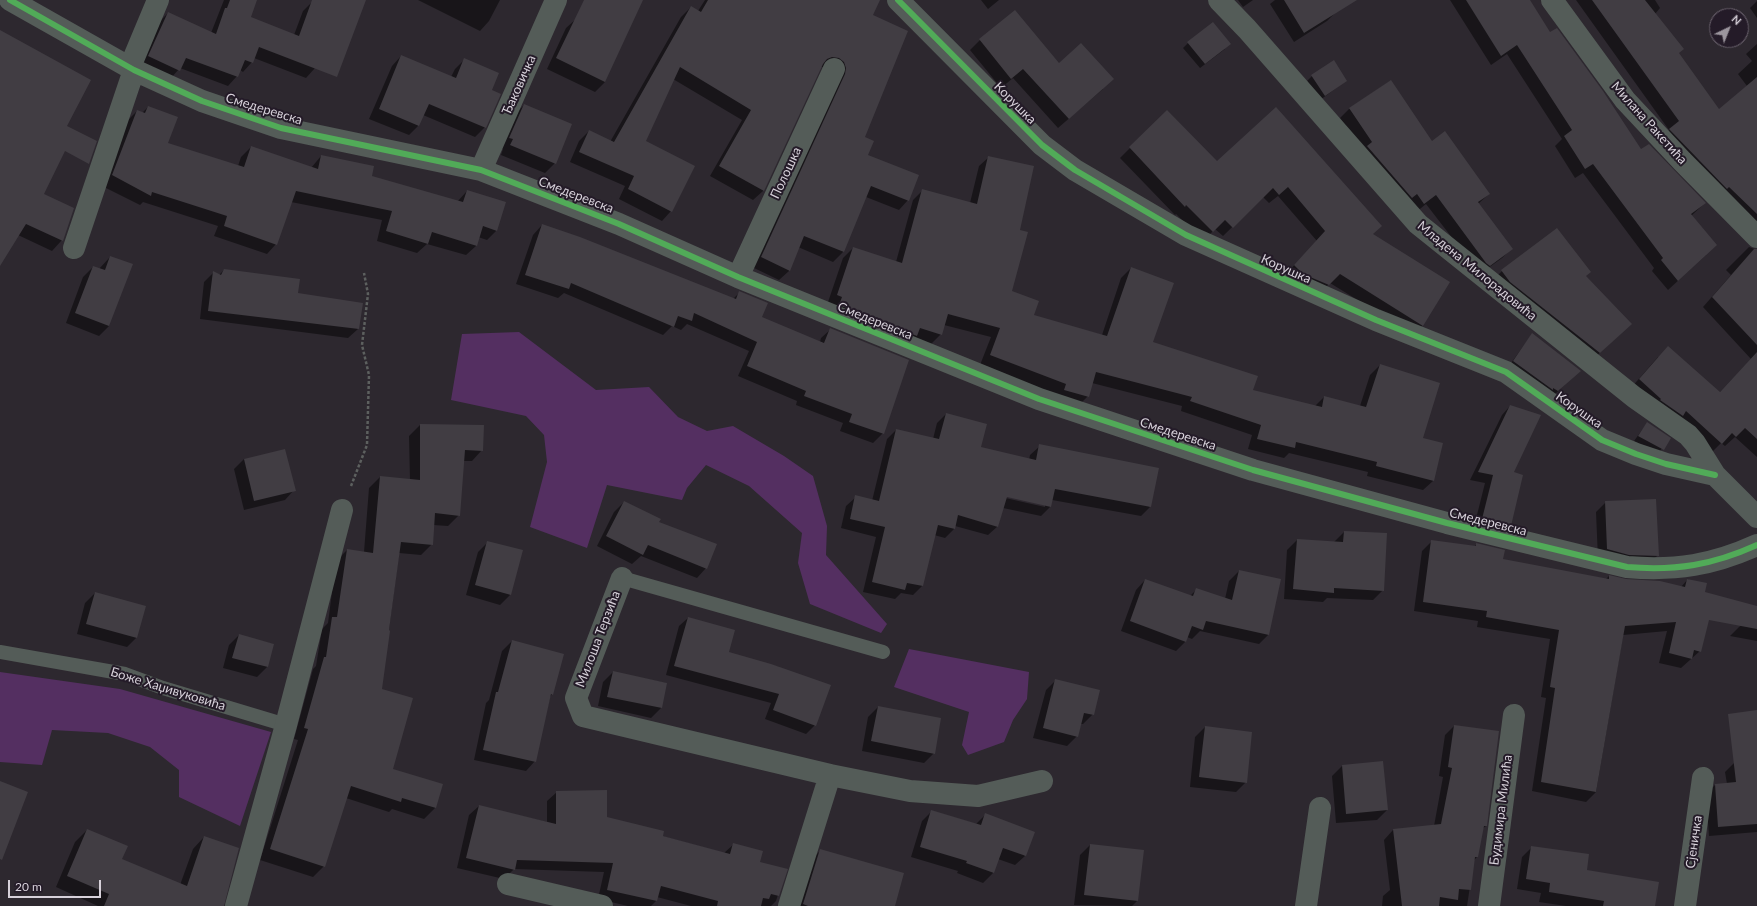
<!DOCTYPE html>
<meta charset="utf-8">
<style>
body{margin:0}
#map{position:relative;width:1757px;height:906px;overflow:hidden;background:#2d282f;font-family:Lato,sans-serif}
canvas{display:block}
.north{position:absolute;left:1709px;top:8px;width:40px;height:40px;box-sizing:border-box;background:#241b28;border:1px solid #6c646f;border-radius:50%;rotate:43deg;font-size:11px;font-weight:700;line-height:16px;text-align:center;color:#d7d1da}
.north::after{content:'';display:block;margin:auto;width:14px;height:18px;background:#9c969e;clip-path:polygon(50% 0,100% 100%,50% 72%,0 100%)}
.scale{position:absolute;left:8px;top:880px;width:93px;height:18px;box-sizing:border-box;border:2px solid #d7d1da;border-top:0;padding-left:5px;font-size:12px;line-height:14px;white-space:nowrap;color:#d7d1da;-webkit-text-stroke:3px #241b28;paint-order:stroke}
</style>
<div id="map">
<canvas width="1757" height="906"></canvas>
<div class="north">N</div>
<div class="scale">20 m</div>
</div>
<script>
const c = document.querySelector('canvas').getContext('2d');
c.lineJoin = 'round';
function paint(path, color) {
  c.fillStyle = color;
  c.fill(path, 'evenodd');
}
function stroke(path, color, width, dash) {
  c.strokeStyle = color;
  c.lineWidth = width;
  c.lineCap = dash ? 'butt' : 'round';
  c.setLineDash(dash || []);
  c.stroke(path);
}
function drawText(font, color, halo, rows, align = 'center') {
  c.font = font + ' Lato,sans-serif';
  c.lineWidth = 4;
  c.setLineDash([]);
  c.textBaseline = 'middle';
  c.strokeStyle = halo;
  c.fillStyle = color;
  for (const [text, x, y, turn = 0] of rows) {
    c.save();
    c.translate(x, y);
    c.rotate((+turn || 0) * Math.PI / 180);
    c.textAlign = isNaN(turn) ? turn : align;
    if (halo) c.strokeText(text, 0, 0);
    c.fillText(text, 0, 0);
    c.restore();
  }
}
const green = new Path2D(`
 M519,332L596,390L649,387L678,417L707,431L733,426L784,456L813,476L827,526L826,555L887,624L881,633L810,604L798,563L802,533L749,486L706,465L687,488L682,500L607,485L587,548L530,527L547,462L544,435L526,416L451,400L462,334Z
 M909,649L1029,672L1027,699L1013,720L1004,742L968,755L962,745L969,712L894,687Z
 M0,672L120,689L271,732L240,826L179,797V770L150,747L108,733L52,730L42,765L0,762Z`);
const shadow = new Path2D(`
 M224,0H256L249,18L294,35L303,11L312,2L315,68L306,78L254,58L252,62L243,72L240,70L237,76L228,86L180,68L170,79L142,67V59L159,22L168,13L211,33Z
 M418,0H500L489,21L480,31Z
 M705,0H870L872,15L863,138L867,155L908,200L899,210L866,197L843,252L833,262L798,247L789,271L779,280L752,267L830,67H820L763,191L753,200L710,176L742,120L673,79L644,141L671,211L662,221L619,199L625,186L570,162L579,141L589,131L610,142L681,17L691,7L698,11Z
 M981,0H999L988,9Z
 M1238,0H1253L1243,7Z
 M1275,0H1330L1337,11L1327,21L1294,42L1270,4Z
 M1450,0H1528L1550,34L1641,151L1705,203L1691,216L1706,255L1668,290L1652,271L1654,268L1583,173L1575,178L1555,146L1562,139L1507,54L1491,65Z
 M1576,0H1655L1660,8L1655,14L1678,53L1719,110L1747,86L1738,74L1752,61L1746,54L1757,44V233L1660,139L1669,130Z
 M1757,1V18L1750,8Z
 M576,19L605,82L595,92L547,69L566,28Z
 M0,31L63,130L42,195L62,240L52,251L18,235L0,264Z
 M980,40L1103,89L1058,128L1013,78L1001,88L970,50Z
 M1188,43L1225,49L1200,68L1183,48Z
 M401,56L451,77L455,69L465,59L490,91L485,127L475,137L423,115L418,126L409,135L369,119L392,66Z
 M1312,76L1346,81L1320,100L1307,81Z
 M1390,81L1432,142L1489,194L1478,204L1511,249L1502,258L1480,274L1426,204L1415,213L1363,152L1340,118L1349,109Z
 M524,105L555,163L545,173L501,155L503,149L500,148L514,115Z
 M148,107L167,144L238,166L241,157L251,147L311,168L321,156L370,176L457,202L467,191L497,230L487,240L478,237L476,246L466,255L427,244L417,253L377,241L382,220L291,202L276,244L267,254L214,236L218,226L143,202L140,205L102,186L127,121L137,111L142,113Z
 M1276,109L1372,234L1423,325L1413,334L1330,283L1319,294L1285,275L1317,241L1278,196L1269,203L1263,197L1223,236L1215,229L1203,241L1176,214L1175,215L1120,158L1167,111L1217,162Z
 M989,157L1019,231L1011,292L1033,316L1102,335L1121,278L1131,268L1152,343L1252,391L1315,406L1324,397L1360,406L1370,375L1380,365L1422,439L1433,481L1423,490L1367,476L1368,472L1289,453L1284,458L1248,449L1252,435L1181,411L1182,406L1092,383L1088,396L1078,406L980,365L991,337L944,325L941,334L931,344L827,305L843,258L853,248L896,262L913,200L923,190L970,203L979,166Z
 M542,225L733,299L740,292L761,318L820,342L821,338L831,329L883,433L873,443L840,431L843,423L796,405L797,401L738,376L749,351L687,324L681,330L672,326L663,335L564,293L558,298L516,284L533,235Z
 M1749,247L1757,250V457L1735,437L1725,446L1721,443L1711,453L1630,389L1658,357L1719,393L1751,359L1703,307L1731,275L1726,270Z
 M110,257L109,326L99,336L66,323L83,277L93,267L99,269Z
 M224,270L297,294L358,329L348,338L200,319L204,282L213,273L219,275Z
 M1502,271L1585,276L1621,333L1589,363L1492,281Z
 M1532,334L1575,375L1553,396L1509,366Z
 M1510,406L1512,473L1510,525L1501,534L1474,527L1485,483L1470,480L1502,415Z
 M946,414L979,448L1029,460L1030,455L1040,446L1150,507L1141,516L1052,500L1050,507L1041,516L1003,508L998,526L988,535L955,526L954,529L945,538L934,535L922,586L913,595L901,593L895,599L863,592L876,537L841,528L846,506L856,497L872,501L887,439L896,430L933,439L937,423ZM1002,495L1045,505V507L1001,497Z
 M1647,423L1669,438L1658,454L1634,441Z
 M420,425L482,450L472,461H463L459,515L448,526L433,525L432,544L421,555L399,553L381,690L392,770L442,785L435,808L424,819L392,809L389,812L346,798L324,866L313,877L260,860L298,740L294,739L313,669L316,666L322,629L328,623L336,561L347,550L364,552L369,488L380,477L410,480L409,436Z
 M244,459L294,490L285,500L244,510L234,469Z
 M624,502L658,522L706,568L697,578L641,556L632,564L597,546L614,512Z
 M1606,502L1658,555L1648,565L1598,559L1596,512Z
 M1344,532L1383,590L1373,600L1327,598L1323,602L1284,599L1287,550L1297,540L1334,542Z
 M1432,541L1474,547L1477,544L1502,560L1606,579L1609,576L1626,580L1681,587L1688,579L1704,593L1700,651L1681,668L1659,663L1667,631L1623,635L1596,792L1586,802L1532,791L1546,698L1541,697L1550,639L1477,627L1478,621L1414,611L1422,551Z
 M488,542L510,595L500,605L466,595L478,552Z
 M1239,571L1269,634L1259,644L1200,631L1192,639L1187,637L1186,641L1176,651L1121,631L1136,590L1145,580L1190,596L1197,589L1225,599L1229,581Z
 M95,593L137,637L127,647L77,634L85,603Z
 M1757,613V641L1730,636L1739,627Z
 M688,618L728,653L779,667L815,725L806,734L765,719L771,703L666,675L679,626Z
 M239,635L273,644L267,667L257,677L223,668L229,645Z
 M512,641L552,694L550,697L535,761L526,771L474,760L486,703L489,700L502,651Z
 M613,672L666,683L661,708L651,718L598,706L603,682Z
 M1056,680L1093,714L1083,724H1081L1077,736L1067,746L1033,738L1046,690Z
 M878,707L934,753L924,763L862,751L868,717Z
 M1454,726L1486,826L1482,829L1477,857L1474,860L1467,906H1382L1383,896L1390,890L1384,840L1393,830L1434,826L1443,777L1439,776L1445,735Z
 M1205,727L1246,782L1236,792L1190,787L1195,737Z
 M1382,763L1387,810L1377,820L1336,823L1332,776L1342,766Z
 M1734,763H1757V832L1709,836L1706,794L1715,785L1727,784L1725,772Z
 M557,792L606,818L662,836L724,853L734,844L758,863L786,869L776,901L771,906H691L657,897L656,901L651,906H628L598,899L604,872L514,869L504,879L457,868L469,815L479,806L547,822V801Z
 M932,811L976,824L985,815L1025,856L1015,865L998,859L993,873L983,883L957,873L958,871L911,857L922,821Z
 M87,830L121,860L180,885L193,849L204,837L223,906H98L56,887L75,842Z
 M1090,845L1137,901L1132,906L1074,905L1080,855Z
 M1532,847L1585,871L1654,906H1566L1539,902L1541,893L1517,889L1522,857Z
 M821,850L895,906H796L811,860Z`);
const building = new Path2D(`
 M230,0H257L251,17L299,36L312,0H366L337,77L259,47L253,63L245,60L238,77L186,58L180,71L148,56L168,12L216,34L225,8H227Z
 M584,0H643L605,82L556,58Z
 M708,0H880L873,15L908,31L865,137L874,141L868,155L919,175L909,201L871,186L844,252L804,236L790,271L761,257L845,74L846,68L844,62L839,58L832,57L827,59L823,64L764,191L719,166L751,110L680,67L646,141L695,166L672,212L628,189L634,176L579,152L589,130L614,142L691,6L701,12Z
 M1284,0H1357L1304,33Z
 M1466,0H1530L1550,32L1557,28L1603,91L1641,149L1649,144L1706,203L1691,214L1717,245L1678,281L1661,260L1663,258L1593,164L1585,169L1564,136L1572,130L1517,45L1501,56Z
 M1592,0H1645L1684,49L1679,53L1719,109L1757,77V214L1729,187L1727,189L1669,129L1679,121Z
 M1015,10L1059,63L1081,43L1114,79L1069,119L1023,69L1011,79L979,39Z
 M1213,22L1231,44L1205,64L1187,42Z
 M0,30L91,80L67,126L97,141L89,164L65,151L44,194L74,208L63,241L26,224L0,266Z
 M401,55L456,78L464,58L499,73L492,90L501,94L486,128L429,104L419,126L379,109Z
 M1334,60L1347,81L1325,96L1311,75Z
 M1391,80L1432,141L1445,131L1490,194L1478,202L1513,249L1490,266L1486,263L1436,195L1424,204L1417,194L1412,198L1367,146L1372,142L1349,108Z
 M524,104L572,124L556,164L510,145L513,139L509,138Z
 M148,106L178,117L168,143L244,167L251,146L318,169L321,155L374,166L372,176L463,202L467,190L506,202L497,231L483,226L477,246L432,232L428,244L386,231L392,211L296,191L277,245L224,226L227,216L152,192L151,196L112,175L137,110L145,113Z
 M1276,107L1382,226L1373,234L1450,282L1423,326L1340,274L1329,285L1303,274L1294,265L1325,231L1288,187L1279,195L1273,188L1233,228L1225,220L1213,232L1186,205L1185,207L1129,147L1167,110L1217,161Z
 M988,156L1034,166L1020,230L1028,232L1012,291L1039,301L1034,315L1107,336L1131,267L1174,283L1153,342L1258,376L1253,390L1322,407L1324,396L1366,407L1380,364L1440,383L1423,438L1443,443L1434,481L1376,466L1377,462L1296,442L1295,448L1257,439L1261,425L1190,401L1192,397L1096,372L1089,397L1064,390L1066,384L990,355L1000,328L948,314L942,335L920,328L917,336L839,305L842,297L837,295L853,247L902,263L922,189L977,204Z
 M542,224L580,237L736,299L739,291L768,303L762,317L824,343L830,328L909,360L884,434L849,422L852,414L804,396L806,391L747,366L757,342L694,313L692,321L678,316L674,327L571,283L569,289L525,275Z
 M1557,228L1591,272L1586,276L1632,324L1600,353L1510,282L1501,270Z
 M1754,249H1757V345L1712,297Z
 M110,256L133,264L109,326L75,313L93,266L105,270Z
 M224,269L300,279L298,293L363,303L359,329L208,311L213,271L221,275Z
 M1532,333L1581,371L1558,391L1553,388V390L1513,361Z
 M1668,346L1720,392L1757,352V439L1745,428L1736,437L1732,433L1722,444L1686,411L1683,416L1660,400L1661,399L1639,379Z
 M1510,405L1541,415L1514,472L1523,475L1511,526L1482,519L1493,475L1478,472Z
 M946,413L987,424L981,447L1036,460L1039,444L1159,468L1151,507L1055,489L1051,507L1007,497L998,527L958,515L955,529L938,525L923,586L907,583L905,590L872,582L885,527L850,519L855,495L879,501L896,429L939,439Z
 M1647,422L1671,438L1664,450L1638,436Z
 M420,424L484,425L483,451L465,450L460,516L435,513L433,545L401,542L389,630L390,631L382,689L413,698L393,769L443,784L436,808L402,798L401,802L351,786L325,867L270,849L308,729L304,728L324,657H326L332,617H337L347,549L373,553L380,476L420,480Z
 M285,449L296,491L254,501L244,459Z
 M1656,499L1659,556L1629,555L1607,549L1605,501Z
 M624,501L661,519L659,522L717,544L707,569L648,545L643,555L606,536Z
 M1344,531L1387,533L1384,591L1334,588V593L1293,589L1297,539L1343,542Z
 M1431,540L1476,546V543L1505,550L1503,559L1609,579V575L1626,579L1660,581L1685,587L1687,579L1707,583L1705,592L1757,606V629L1709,620L1701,652L1694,650L1692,659L1669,653L1676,622L1625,626L1596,792L1541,782L1555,688L1550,687L1559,630L1486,617L1487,611L1423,602Z
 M487,541L523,550L511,595L475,585Z
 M1239,570L1281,579L1269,635L1206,621L1203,630L1192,626L1186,642L1130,621L1145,579L1193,596L1196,588L1232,600Z
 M95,592L146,606L137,638L86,624Z
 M688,617L735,630L729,652L771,664L831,685L816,726L773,710L779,694L674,666Z
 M239,634L274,644L268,667L232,658Z
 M512,640L564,654L553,695L551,694L536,762L483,750L496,692H498Z
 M613,671L667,683L662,708L607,697Z
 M1055,679L1100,690L1094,715L1084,713L1078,737L1043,728Z
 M878,706L941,718L935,754L871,741Z
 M1757,710V824L1718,827L1715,784L1736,782L1728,714Z
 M1454,725L1499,731L1487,826H1484L1478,857H1475L1471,890L1459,889L1458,900L1440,897L1439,906H1402L1393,829L1441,824L1452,768L1448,767Z
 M1205,726L1252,732L1247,783L1199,777Z
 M1383,761L1388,810L1346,814L1342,765Z
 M0,781L28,792L2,860L0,859Z
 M607,790V817L664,831L663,836L730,854L733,843L763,851L760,862L788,869L779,896L771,894L769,899L763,898L761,906H717L718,901L661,886L657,901L607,890L613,863L517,860L515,870L466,858L479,805L556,824V791Z
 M931,810L981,825L985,813L1035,832L1026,856L1003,848L994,873L966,863L967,861L920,847Z
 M87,829L128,846L122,859L187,886L204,836L239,848L224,906H104L109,894L67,876Z
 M1090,844L1144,850L1138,901L1084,895Z
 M1531,846L1589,854L1587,870L1659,882L1655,906H1603L1604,901L1549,892L1550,883L1526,879Z
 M820,849L904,873L895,906H808L803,904Z`);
const path = new Path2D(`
 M351,486L367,445L369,375L362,345L368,294L364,273`);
const lane = new Path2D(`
 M622,578L883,652
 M0,652L125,674L163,688L286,725`);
const street = new Path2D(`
 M10,0L134,70L202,101L281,128L481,170L619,224L738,277L1039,399L1253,470L1447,523L1627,567C1676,571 1713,565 1757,545
 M898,0L1042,145L1075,170L1186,235L1376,320L1506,372L1602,440L1636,454L1666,464L1715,475
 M1219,0L1247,29L1418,224L1634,397L1688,435L1695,443L1715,475L1757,517
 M1552,0L1625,100L1682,161L1757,237
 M130,67L158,0
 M481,170L556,0
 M74,248L134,70
 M738,277L834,69
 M622,578L576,698L583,716L830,775L789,906
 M830,775L910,791L978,796L1042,781
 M508,884L602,906
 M236,906L286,725L342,510
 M1306,906L1320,808
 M1489,906L1514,715
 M1685,906L1703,778`);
const cycleway = new Path2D(`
 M10,0L134,70L202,101L281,128L481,170L619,224L738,277L1039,399L1253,470L1447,523L1627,567C1676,571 1713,565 1757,545
 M898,0L1042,145L1075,170L1186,235L1376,320L1506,372L1602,440L1636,454L1666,464L1715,475`);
const streetNames = [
 ["Ђаковичка",519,85,-66],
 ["Корушка",1015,103,45],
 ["Смедеревска",264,109,17],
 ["Милана Ракетића",1649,123,48],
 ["Полошка",786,173,-65],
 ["Смедеревска",576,195,21],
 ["Корушка",1286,269,24],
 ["Младена Милорадовића",1477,271,39],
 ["Смедеревска",875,321,22],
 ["Корушка",1579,410,35],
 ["Смедеревска",1178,434,18],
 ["Смедеревска",1488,522,14],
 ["Милоша Терзића",598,639,-69],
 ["Боже Хаџивуковића",168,689,17],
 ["Будимира Милића",1501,810,-83],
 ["Сјеничка",1694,842,-82]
];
paint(green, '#542f61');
paint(shadow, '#0007');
paint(building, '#413d43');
stroke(path, '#5d605f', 2.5, [3, 2]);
stroke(lane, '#545c58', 14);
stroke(street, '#545c58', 22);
stroke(cycleway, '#51ab58', 6);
drawText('13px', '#d7d1da', '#241b28', streetNames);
</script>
